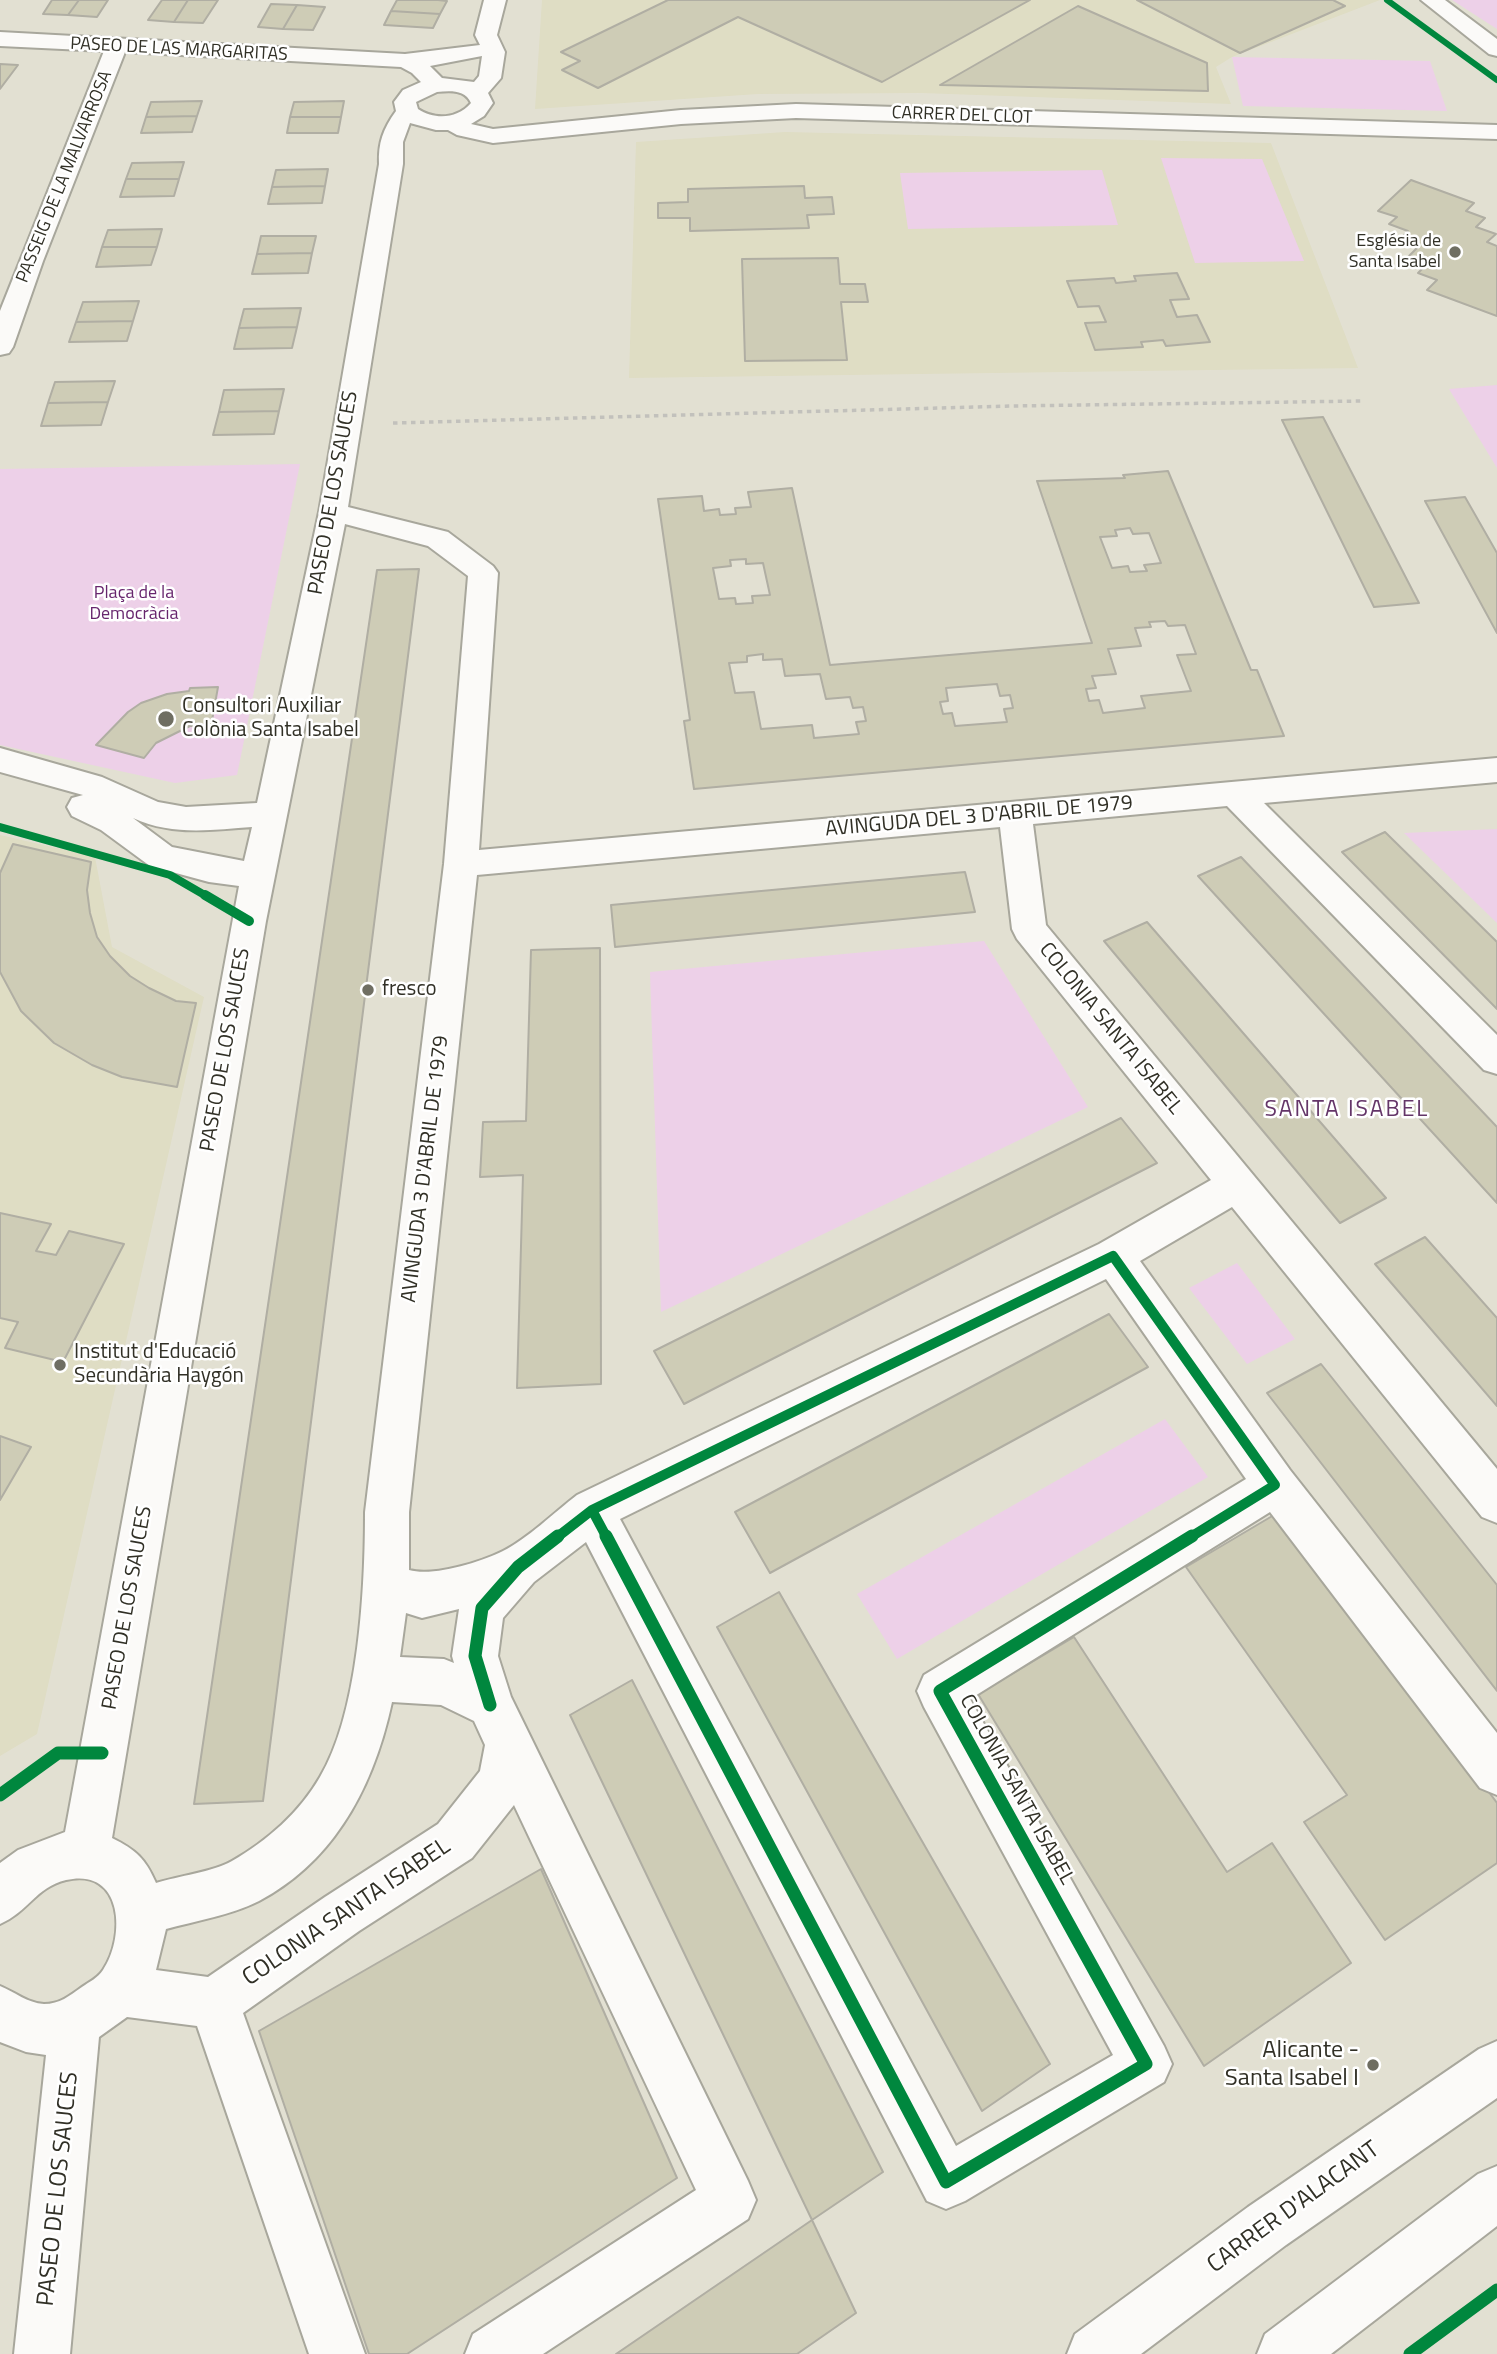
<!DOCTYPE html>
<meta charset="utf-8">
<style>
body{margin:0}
canvas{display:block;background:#e2e0d2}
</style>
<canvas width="1497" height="2354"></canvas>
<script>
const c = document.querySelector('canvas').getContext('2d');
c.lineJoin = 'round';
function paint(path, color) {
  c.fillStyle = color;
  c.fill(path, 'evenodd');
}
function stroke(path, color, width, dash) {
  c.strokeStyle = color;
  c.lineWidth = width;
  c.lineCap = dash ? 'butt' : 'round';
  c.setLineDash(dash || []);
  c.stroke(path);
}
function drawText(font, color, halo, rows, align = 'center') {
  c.font = font + ' "Titillium Web",sans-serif';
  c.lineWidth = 5;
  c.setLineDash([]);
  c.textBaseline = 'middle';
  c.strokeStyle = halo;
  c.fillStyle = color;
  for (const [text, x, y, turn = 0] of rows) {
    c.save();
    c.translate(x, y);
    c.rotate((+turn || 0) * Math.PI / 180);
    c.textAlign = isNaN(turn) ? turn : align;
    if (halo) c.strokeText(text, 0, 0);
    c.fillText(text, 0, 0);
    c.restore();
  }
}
const built = new Path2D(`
 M542,0H1380L1232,57L1216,67L1231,104L921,93L758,94L535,109Z
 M785,132L1271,143L1358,368L629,378L636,142Z
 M0,835L95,857L112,947L204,997L37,1734L0,1756Z`);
const green = new Path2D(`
 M1452,0H1497V29Z
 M1232,57L1430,61L1447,111L1243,106Z
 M1161,158L1262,159L1304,261L1195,263Z
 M1102,170L1118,225L908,229L900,173Z
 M1497,385V468L1449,389Z
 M300,464L237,775L175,783L0,745V469Z
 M1497,829V923L1404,833Z
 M984,941L1088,1107L661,1312L650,972Z
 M1237,1263L1295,1339L1247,1364L1189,1288Z
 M1165,1419L1208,1477L897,1659L857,1594Z`);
const building = new Path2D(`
 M52,0H79L68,15L43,14Z
 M79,0H108L97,17L68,15Z
 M162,0H188L174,22L148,20Z
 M188,0H218L203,23L174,22Z
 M397,0H438L447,1L440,14L391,11Z
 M668,0H1030L882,82L738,17L598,88L562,70L580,61L561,52Z
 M1137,0H1333L1345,6L1240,53Z
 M271,4L297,5L283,29L258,27Z
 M297,5L325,7L313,30L283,29Z
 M1078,6L1207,63L1208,91L940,85Z
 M391,11L440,14L433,28L384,25Z
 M0,64L18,65L0,89Z
 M202,101L197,116L146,117L151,102Z
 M344,101L341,117H290L294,102Z
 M197,116L192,132L141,133L146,117Z
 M290,117H341L338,133H287Z
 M184,162L179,179H126L132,163Z
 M328,169L325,186L272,187L276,170Z
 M126,179H179L174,196L120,197Z
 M1411,180L1474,203L1466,211L1485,218L1476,227L1496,234L1487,242L1497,246V316L1427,290L1437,280L1418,273L1427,264L1408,257L1417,248L1398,241L1408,231L1389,224L1397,217L1378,211Z
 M325,186L322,203L268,204L272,187Z
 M804,186L805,198L832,197L834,214L807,215L809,228L690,231V218H658V203L688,202V189Z
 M162,229L157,247H102L108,230Z
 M261,236H316L312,253L257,254Z
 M102,247H157L151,265L96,267Z
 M312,253L308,273L252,274L257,254Z
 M838,258L840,284H865L868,302H841L847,360L745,361L742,259Z
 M1177,273L1189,299L1170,300L1177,317L1197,315L1210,342L1166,346L1163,340L1141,342L1143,347L1095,350L1085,323L1106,322L1099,306L1078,307L1067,281L1114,278L1116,283L1136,281L1134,276Z
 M139,301L133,321L76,322L83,302Z
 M301,308L297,327L239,328L244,309Z
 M133,321L127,341L69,342L76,322Z
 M297,327L292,348L234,349L239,328Z
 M115,381L108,402L48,403L55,382Z
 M284,389L279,411L219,412L224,390Z
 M108,402L101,425L41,426L48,403Z
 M279,411L274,434L213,435L219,412Z
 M1323,417L1419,603L1374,607L1282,420Z
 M1168,471L1251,670H1257L1284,736L694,789L684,721L690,720L658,499L702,496L704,511L719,509L720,515L736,514L735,508L751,507L748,492L792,488L830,665L1092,643L1037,481L1125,478L1123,475ZM1130,528L1133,534L1149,533L1161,563L1144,565L1147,571L1130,572L1128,566L1112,568L1100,537L1117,536L1115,530ZM746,559V564L763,563L770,595L752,596L753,603L736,604L735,598L719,599L713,568L731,566L730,560ZM1165,621L1168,626L1185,625L1196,654L1177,655L1191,691L1141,696L1145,708L1103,713L1099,700L1089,701L1086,689L1096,688L1092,676L1116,674L1108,649L1141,646L1135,628L1151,627L1149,622ZM763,654V660L782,659L785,676L820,674L826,699L850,697L853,708L863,707L866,721L856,722L859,734L814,738L812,725L761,729L754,692L735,693L729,663L747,662V656ZM997,684L1000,696L1010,695L1013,708L1004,709L1007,722L955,726L952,713L943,714L940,702L948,701L946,688Z
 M1465,497L1497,553V633L1425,501Z
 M419,569L263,1801L194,1804L377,570Z
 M218,687L211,726H190L156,743L144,758L96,745L128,712L141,703L167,694L189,691L190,688Z
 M1385,832L1497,942V1009L1342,852Z
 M13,844L91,862L87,890L90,913L97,937L110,956L130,976L149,988L176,1001L196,1003L177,1087L122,1077L92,1065L54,1043L21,1011L0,972V873Z
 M1241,857L1497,1127V1203L1198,876Z
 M965,872L975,912L615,947L611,905Z
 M1147,922L1386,1198L1340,1223L1104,941Z
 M600,948L601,1384L517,1388L523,1175L480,1177L483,1122L526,1121L531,950Z
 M1121,1118L1157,1163L684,1404L654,1351Z
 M0,1213L51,1224L36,1251L56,1255L69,1231L124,1244L63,1362L5,1348L18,1322L0,1318Z
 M1425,1237L1497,1318V1406L1375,1264Z
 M1109,1314L1148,1367L770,1573L735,1512Z
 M1321,1364L1497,1585V1691L1267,1393Z
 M0,1436L31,1447L0,1500Z
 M1279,1512L1497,1803V1863L1385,1940L1304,1822L1347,1795L1186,1567Z
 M779,1592L1050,2064L982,2111L717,1627Z
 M1074,1637L1227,1872L1272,1843L1351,1963L1204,2066L978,1694Z
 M632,1680L883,2172L812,2220L570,1715Z
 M541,1869L677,2178L407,2354H369L259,2031Z
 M812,2220L856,2313L797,2354H616Z`);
const path = new Path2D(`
 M393,423L1011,406L1363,401`);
const minor = new Path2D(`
 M484,0H506L497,35L505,52L501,78L488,93L493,103L484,116L471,124L493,129L681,110L796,104L1497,125V139L796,118L681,124L493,143L457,135L448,130H436L410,123L403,142V164L348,507L448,532L493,566L498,573L479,850L1497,758V782L1264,803L1497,1035V1074L1484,1070L1227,806L1033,824L1046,925L1497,1469V1523L1482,1517L1232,1207L1140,1261L1290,1470L1497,1733V1795L1480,1788L1270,1512L970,1699L1164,2046L1172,2064L1164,2082L965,2201L946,2209L927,2201L586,1542L534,1582L503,1618L498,1656L511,1697L748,2181L756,2200L748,2219L543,2354H465L473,2334L696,2190L514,1805L472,1858L359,1931L243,2013L365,2354H309L197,2026L127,2017L99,2037L70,2354H14L46,2055L26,2052L0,2042V1986C15,1992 27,2003 44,2004C60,2004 69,1996 82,1987C89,1982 98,1978 103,1970C126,1936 123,1867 66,1880C36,1887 28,1912 0,1924V1863L18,1850L65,1832L239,886L209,882L150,866L101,830L72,816L67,807L72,798L83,795L0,772V748L102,777L158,802L186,807L257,803L319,512L379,164C378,143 383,129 396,111L394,102L403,90L421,82L412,73L401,67L125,52L43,261L13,347L9,353L0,355V311L104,51L0,46V32L405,54L480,45L475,35ZM482,56L479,76L474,82L442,78L430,66ZM437,92C449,91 465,89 471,103C457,119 435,120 418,109L416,102ZM345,524L428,546L468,576L444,864L365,1512C365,1587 359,1712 320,1777C300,1812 267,1841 232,1861C213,1872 178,1876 156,1883C145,1858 136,1850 112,1838L266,921ZM133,818C171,836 212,830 252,827L244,861L172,847ZM1000,827L1012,929L1017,939L1211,1180L1099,1244L577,1495C556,1511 526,1540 503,1551C481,1562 433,1577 409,1570V1512L477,875ZM1106,1279L1246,1479L924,1675L917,1691L924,1707L1113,2055L956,2146L620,1519ZM459,1609L452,1656L454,1663L444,1659L400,1657L406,1613L422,1618ZM392,1702L441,1705L474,1721L485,1745L480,1771L438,1824L325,1897L208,1977L156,1970L166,1929C196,1921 231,1915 259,1901C336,1860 374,1785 392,1702Z
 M1421,0H1445L1497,39V56L1489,54Z`);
const major = new Path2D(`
 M1497,2041V2098L1286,2245L1141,2354H1067L1075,2334L1248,2207L1479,2049Z
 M1497,2166V2226L1331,2354H1257L1265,2334L1478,2174Z`);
const cyclewayFar3 = new Path2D(`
 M1387,0L1497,80`);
const cyclewayFar2 = new Path2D(`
 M0,827L170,875L208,897`);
const cyclewayFar1 = new Path2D(`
 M205,895L249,921
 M592,1510L607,1538
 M592,1510L1113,1256L1275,1485L1189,1538
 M556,1538L592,1510`);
const cycleway = new Path2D(`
 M606,1536L946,2182L1146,2064L940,1691L1192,1536
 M490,1705L475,1656L482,1608L518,1567L558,1536
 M0,1795L58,1753H102
 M1410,2354L1497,2290`);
const markers = [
 [1455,252,7,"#6f6e62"],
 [166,719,9,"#6f6e62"],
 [368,990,7,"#6f6e62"],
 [60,1365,7,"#6f6e62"],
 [1373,2065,7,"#6f6e62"]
];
const farStreetnames = [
 ["PASEO DE LAS MARGARITAS",179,50,3],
 ["CARRER DEL CLOT",962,116,2],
 ["PASSEIG DE LA MALVARROSA",65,177,-68]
];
const farPoinames = [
 ["Església de",1441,242],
 ["Santa Isabel",1441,263]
];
const farParknames = [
 ["Plaça de la",134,594],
 ["Democràcia",134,615]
];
const streetNames = [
 ["PASEO DE LOS SAUCES",334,493,-80],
 ["AVINGUDA DEL 3 D'ABRIL DE 1979",979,817,-5],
 ["COLONIA SANTA ISABEL",1110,1029,51],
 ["PASEO DE LOS SAUCES",226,1050,-80],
 ["AVINGUDA 3 D'ABRIL DE 1979",426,1169,-83],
 ["PASEO DE LOS SAUCES",128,1608,-80],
 ["COLONIA SANTA ISABEL",1016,1790,61]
];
const poiNames = [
 ["Consultori Auxiliar",182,707],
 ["Colònia Santa Isabel",182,731],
 ["fresco",382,990],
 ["Institut d'Educació",74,1353],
 ["Secundària Haygón",74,1377]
];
const neighbourhoodNames = [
 ["SANTA ISABEL",1347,1110]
];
const nearStreetnames = [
 ["COLONIA SANTA ISABEL",347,1913,-34],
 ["PASEO DE LOS SAUCES",59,2189,-84],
 ["CARRER D'ALACANT",1294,2208,-36]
];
const nearPoinames = [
 ["Alicante -",1359,2051],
 ["Santa Isabel I",1359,2079]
];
paint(built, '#dfddc4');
paint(green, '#edd0e8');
paint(building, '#ceccb6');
stroke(building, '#b0aea3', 2);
stroke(minor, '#a8a79c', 4);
stroke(major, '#a8a79c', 4);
stroke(path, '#c2c1bc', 3.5, [4.5, 4.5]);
paint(minor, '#fbfaf8');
paint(major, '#fbfaf8');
stroke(cyclewayFar3, '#00873e', 6);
stroke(cyclewayFar2, '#00873e', 8);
stroke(cyclewayFar1, '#00873e', 10);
stroke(cycleway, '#00873e', 13);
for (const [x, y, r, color] of markers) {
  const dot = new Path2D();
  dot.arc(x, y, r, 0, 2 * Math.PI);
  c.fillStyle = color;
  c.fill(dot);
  stroke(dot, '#fff', 2.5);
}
drawText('18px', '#313026', '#fff', farStreetnames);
drawText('18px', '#313026', '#fff', farPoinames, 'right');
drawText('18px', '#67256d', '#fff', farParknames);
drawText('21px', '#313026', '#fff', streetNames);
drawText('21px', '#313026', '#fff', poiNames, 'left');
c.letterSpacing = '2px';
drawText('23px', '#643568', '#fff', neighbourhoodNames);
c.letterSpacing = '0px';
drawText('24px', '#313026', '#fff', nearStreetnames);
drawText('24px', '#313026', '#fff', nearPoinames, 'right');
</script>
